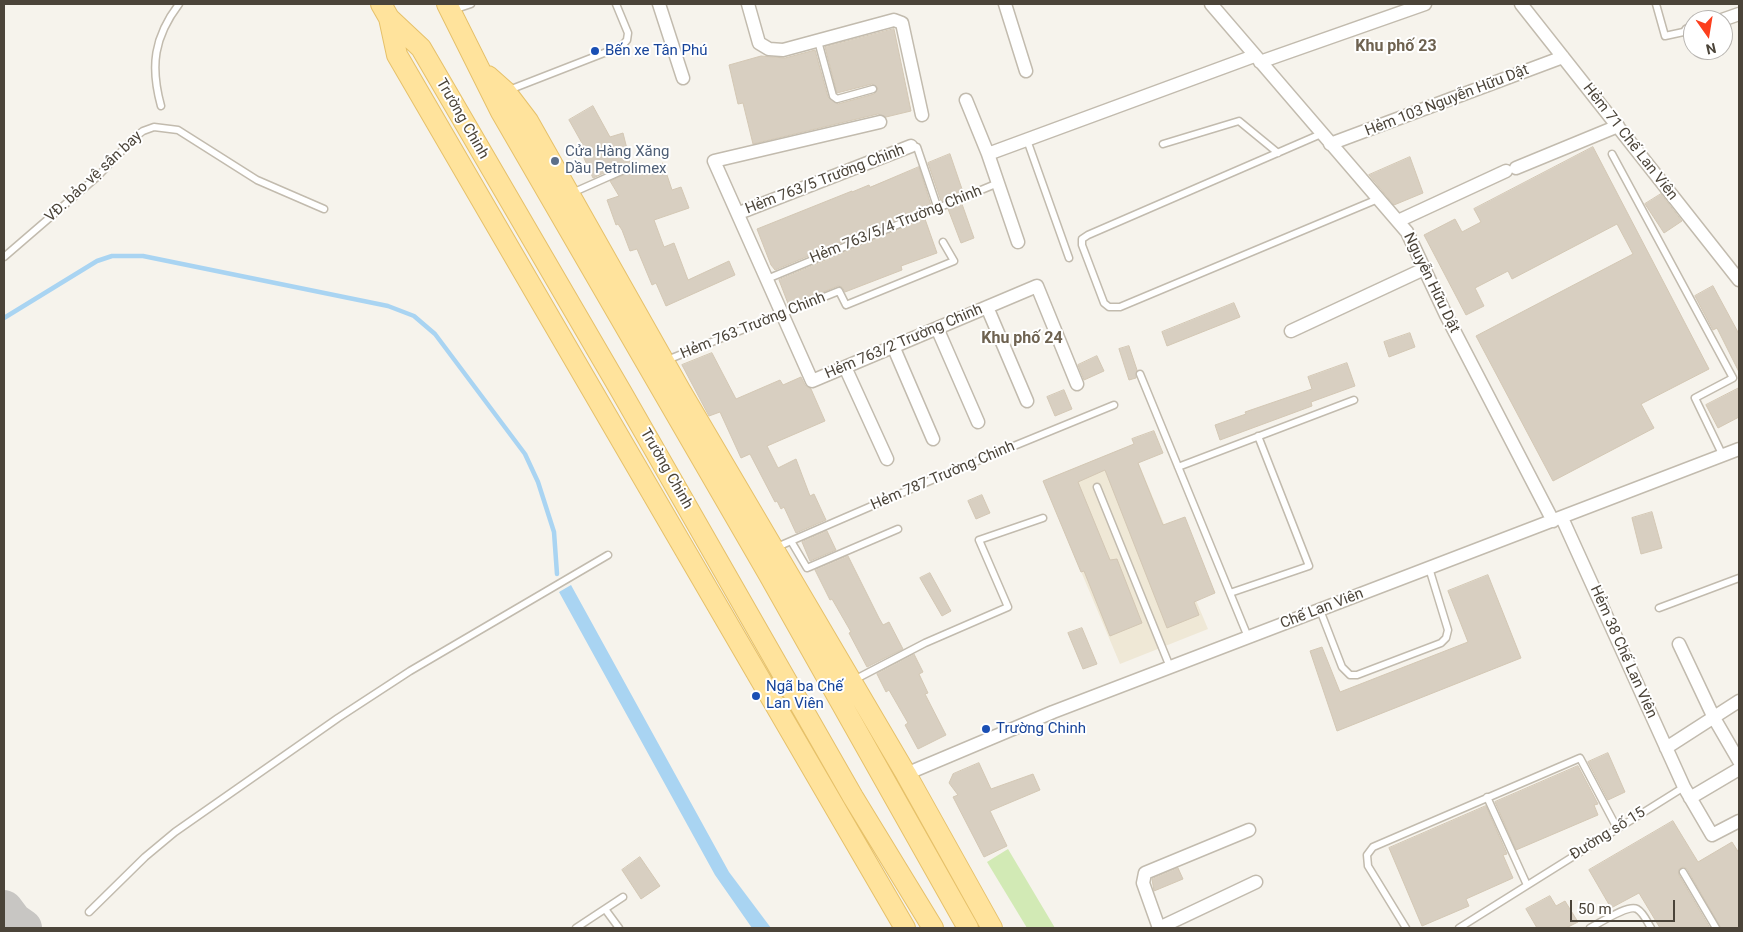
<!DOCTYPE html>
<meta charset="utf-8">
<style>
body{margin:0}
#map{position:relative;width:1743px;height:932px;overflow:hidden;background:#f6f3ec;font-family:Roboto,sans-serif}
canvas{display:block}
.frame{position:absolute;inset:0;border:5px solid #4b4439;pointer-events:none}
.north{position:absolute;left:1683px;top:10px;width:50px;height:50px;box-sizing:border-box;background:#fff;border:1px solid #b7b4b0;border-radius:50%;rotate:167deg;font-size:14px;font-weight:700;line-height:20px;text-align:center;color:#4b4439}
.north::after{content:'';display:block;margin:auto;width:18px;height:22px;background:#fc3f1d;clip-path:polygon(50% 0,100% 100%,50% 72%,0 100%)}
.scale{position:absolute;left:1570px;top:900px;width:105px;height:22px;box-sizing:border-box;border:2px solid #4b4439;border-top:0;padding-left:6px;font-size:15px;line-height:18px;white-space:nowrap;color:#4b4439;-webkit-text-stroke:4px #fff;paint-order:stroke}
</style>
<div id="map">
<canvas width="1743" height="932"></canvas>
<div class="frame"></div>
<div class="north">N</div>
<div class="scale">50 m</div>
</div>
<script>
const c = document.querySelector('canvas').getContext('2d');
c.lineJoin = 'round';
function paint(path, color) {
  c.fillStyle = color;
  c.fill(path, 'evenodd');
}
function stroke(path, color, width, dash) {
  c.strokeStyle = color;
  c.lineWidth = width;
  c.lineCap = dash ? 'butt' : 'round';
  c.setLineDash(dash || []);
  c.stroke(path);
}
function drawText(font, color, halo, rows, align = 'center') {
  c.font = font + ' Roboto,sans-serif';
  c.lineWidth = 4;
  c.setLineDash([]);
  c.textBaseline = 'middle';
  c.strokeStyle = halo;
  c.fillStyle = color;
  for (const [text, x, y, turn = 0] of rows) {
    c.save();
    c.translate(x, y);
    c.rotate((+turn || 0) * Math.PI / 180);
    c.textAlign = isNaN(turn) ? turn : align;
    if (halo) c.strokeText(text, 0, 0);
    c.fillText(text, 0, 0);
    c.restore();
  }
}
const education = new Path2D(`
 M1131,445L1208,629L1120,664L1043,481Z`);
const green = new Path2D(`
 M1008,849L1055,928H1027L987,862Z`);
const water = new Path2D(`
 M571,585L729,872L771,928H752L715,875L559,592Z`);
const stream = new Path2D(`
 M4,318L97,261L112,256H143L388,306L414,316L435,334L525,454L538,482L554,532L557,574`);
const taxiway = new Path2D(`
 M4,909L13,921L23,928`);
const building = new Path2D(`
 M894,29L911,111L886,117L878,114L753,144L743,103L738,104L729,65L761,56L785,58L815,50L828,97L838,104L874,94L878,88L872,84L837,93L825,47Z
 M593,106L610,137L623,133L633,173L663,163L672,190L681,187L689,208L654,220L664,247L674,243L688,280L729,261L735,275L666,306L656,283L652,285L637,249L630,251L622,230L618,224L616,225L607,200L619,196L610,181L628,173L630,167L624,164L593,178L579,147L583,145L569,120Z
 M1593,147L1709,369L1641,404L1654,428L1553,481L1476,336L1633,254L1617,224L1512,279L1508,271L1475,288L1484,306L1466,315L1424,235L1455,219L1462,232L1481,222L1474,209Z
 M950,154L963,192L941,201L928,163Z
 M1410,157L1423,193L1394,205L1369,175Z
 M919,167L931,205L775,270L771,265L757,229L852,191V192L869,185L870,187Z
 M1661,194L1682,221L1664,233L1645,204Z
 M962,204L974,238L961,243L948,209Z
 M925,219L937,253L901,266L902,270L845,292L842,287L838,286L789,306L779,280Z
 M1713,286L1739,334V372L1717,328L1713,330L1695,296Z
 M1234,303L1240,317L1167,346L1162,332Z
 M1410,333L1415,347L1389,357L1384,342Z
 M1129,346L1137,370L1136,378L1129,380L1119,349Z
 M712,353L736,399L780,380L783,385L801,377L805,385L811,389L825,421L767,446L778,468L796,459L810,496L814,494L826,520L796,533L784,507L781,509L777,501L775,502L750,454L741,458L720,412L709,416L682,365Z
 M1097,356L1104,371L1084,380L1078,365Z
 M1347,363L1355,386L1311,402L1312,406L1220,440L1215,425L1246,414L1245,412L1312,389L1308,377Z
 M1739,388V417L1718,428L1706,405Z
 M1064,390L1072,409L1055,416L1047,397Z
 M1154,431L1163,453L1138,463L1163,525L1185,517L1215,593L1194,602L1199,615L1167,628L1105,470L1078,482L1110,560L1117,559L1142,623L1110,636L1084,571L1081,572L1043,481L1134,444L1132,439Z
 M982,495L990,513L976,519L968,501Z
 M1652,512L1662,548L1641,554L1632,518Z
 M827,531L836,550L810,561L802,542Z
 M848,556L879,618L883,625L889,622L903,649L867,667L849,633L851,632L832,599L830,600L815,570Z
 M930,573L951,611L942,616L920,578Z
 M1488,575L1521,658L1337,731L1310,651L1322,647L1340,692L1468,642L1448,591Z
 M1082,628L1097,664L1083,669L1068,633Z
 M914,654L923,672L919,674L928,693L925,694L946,735L918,749L905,725L908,723L889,690L886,692L877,674Z
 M1608,753L1625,792L1608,800L1588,762Z
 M979,763L991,789L1033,774L1040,790L990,811L1007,846L984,857L953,797L958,795L949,783L953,774Z
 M1578,766L1598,804L1594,805L1598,815L1516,850L1495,802Z
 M1486,806L1507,854L1503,855L1513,878L1466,899L1469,906L1422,926L1389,848Z
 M1673,821L1698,862L1732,842L1739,853V928H1721L1687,869L1683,867L1679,869V875L1710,928H1660L1639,893L1611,908L1589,870Z
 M640,857L660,886L641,899L622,870Z
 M1178,868L1183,879L1154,891L1152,879Z
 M1550,896L1556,906L1565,901L1578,922L1566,928H1537L1526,909Z`);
const lane = new Path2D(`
 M1656,4L1665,36L1688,31
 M453,10L471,4
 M818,41L833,96L837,99L873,89
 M509,90L622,46L627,40L628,33L616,4
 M161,106C150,66 154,37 179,4
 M1321,134L1088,235L1082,239V245L1104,303L1109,307H1120L1378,199
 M1027,140L1069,258
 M1163,144L1239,121L1278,153
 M911,146L917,147L938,209
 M1612,154L1733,378L1695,398L1723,456
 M572,193L626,169
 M4,257L98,176L135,137L143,131L154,127L178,130L257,180L324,209
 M767,279L998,183
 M667,360L839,291L846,305L954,261L943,242
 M1140,374L1248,637
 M1178,467L1354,400
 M1097,487L1170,667
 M791,541L807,568L898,529
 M777,547L948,473L1114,405
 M1230,593L1309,566L1258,436
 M1659,608L1739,578
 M1320,610L1342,667L1350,675H1357L1441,643L1446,638L1448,630L1429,568
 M854,680L925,643L1008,607L979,540L1043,518
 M1487,797L1527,885
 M1683,872L1716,928
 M605,909L619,928
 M89,912L145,857L175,832L338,718L410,671L608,555
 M576,928L623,897
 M1406,928L1368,866L1367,855L1373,847L1580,758L1617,828
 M1459,928L1684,787
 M1590,928C1600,923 1628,904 1637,909C1644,913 1647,922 1651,928`);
const street = new Path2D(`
 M659,4L683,78
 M748,4L759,43L769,49L783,50L894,20L902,23L922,115
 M1005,4L1026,71
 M1211,4L1407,232L1446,315L1553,521
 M1521,4L1739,280
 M1722,20L1739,14
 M1688,31L1693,29
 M1260,62L1425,4
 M966,100L988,154L1018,242
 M880,122L714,161L812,381L1037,286L1077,384
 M1330,144L1563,57
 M988,154L1254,56
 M1516,168L1618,126
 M739,213L911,146
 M1398,221L1506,171
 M987,307L1027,401
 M937,328L978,422
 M1291,331L1424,269
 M893,346L933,439
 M845,367L887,459
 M1562,518L1684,787L1712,835L1739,821
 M1679,644L1714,718L1739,761
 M1666,748L1739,701
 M906,774L1053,712L1739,449
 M1690,798L1739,769
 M1159,928L1143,883L1145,873L1249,830
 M1159,928L1256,882`);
const primary = new Path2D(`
 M381,4L389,18L421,48L622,393L853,797L933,928
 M447,4L501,112L769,575L968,928
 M389,18L397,55L905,928
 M488,76L506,92L528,121L680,390L906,774L992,928`);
const markers = [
 [595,51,5,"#1a4fb4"],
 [555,161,5,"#5c6f8a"],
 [756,696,5,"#1a4fb4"],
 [986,729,5,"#1a4fb4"]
];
const transitNames = [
 ["Bến xe Tân Phú",605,51],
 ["Ngã ba Chế",766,687],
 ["Lan Viên",766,704],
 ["Trường Chinh",996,729]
];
const streetNames = [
 ["Hẻm 103 Nguyễn Hữu Dật",1447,101,-21],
 ["Trường Chinh",462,119,60],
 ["Hẻm 71 Chế Lan Viên",1630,142,52],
 ["VĐ. bảo vệ sân bay",94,177,-43],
 ["Hẻm 763/5 Trường Chinh",825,180,-21],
 ["Hẻm 763/5/4 Trường Chinh",896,225,-22],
 ["Nguyễn Hữu Dật",1431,283,64],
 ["Hẻm 763 Trường Chinh",753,326,-22],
 ["Hẻm 763/2 Trường Chinh",904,342,-23],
 ["Trường Chinh",666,469,60],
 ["Hẻm 787 Trường Chinh",943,476,-23],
 ["Chế Lan Viên",1322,609,-21],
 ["Hẻm 38 Chế Lan Viên",1623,652,66],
 ["Đường số 15",1608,834,-32]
];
const serviceNames = [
 ["Cửa Hàng Xăng",565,152],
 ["Dầu Petrolimex",565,169]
];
const neighbourhoodNames = [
 ["Khu phố 23",1396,47],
 ["Khu phố 24",1022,339]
];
paint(education, '#efe8d6');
paint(green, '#d2eab5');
paint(water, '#a9d4f2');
stroke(stream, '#a9d4f2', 4.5);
stroke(taxiway, '#c8c6c3', 38);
paint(building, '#d8cfc1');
stroke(building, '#d3c7b4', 1);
stroke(lane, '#c2bbae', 9);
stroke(street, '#c2bbae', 15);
stroke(primary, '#e6c16a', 22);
stroke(lane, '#fff', 6);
stroke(street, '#fff', 12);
stroke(primary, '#ffe39c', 20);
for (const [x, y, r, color] of markers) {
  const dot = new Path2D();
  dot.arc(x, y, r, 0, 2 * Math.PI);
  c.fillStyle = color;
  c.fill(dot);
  stroke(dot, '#fff', 2);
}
drawText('15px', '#164399', '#fff', transitNames, 'left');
drawText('15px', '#4b4439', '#fff', streetNames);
drawText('15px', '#4e5e75', '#fff', serviceNames, 'left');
drawText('bold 16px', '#6e6250', '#fff', neighbourhoodNames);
</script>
